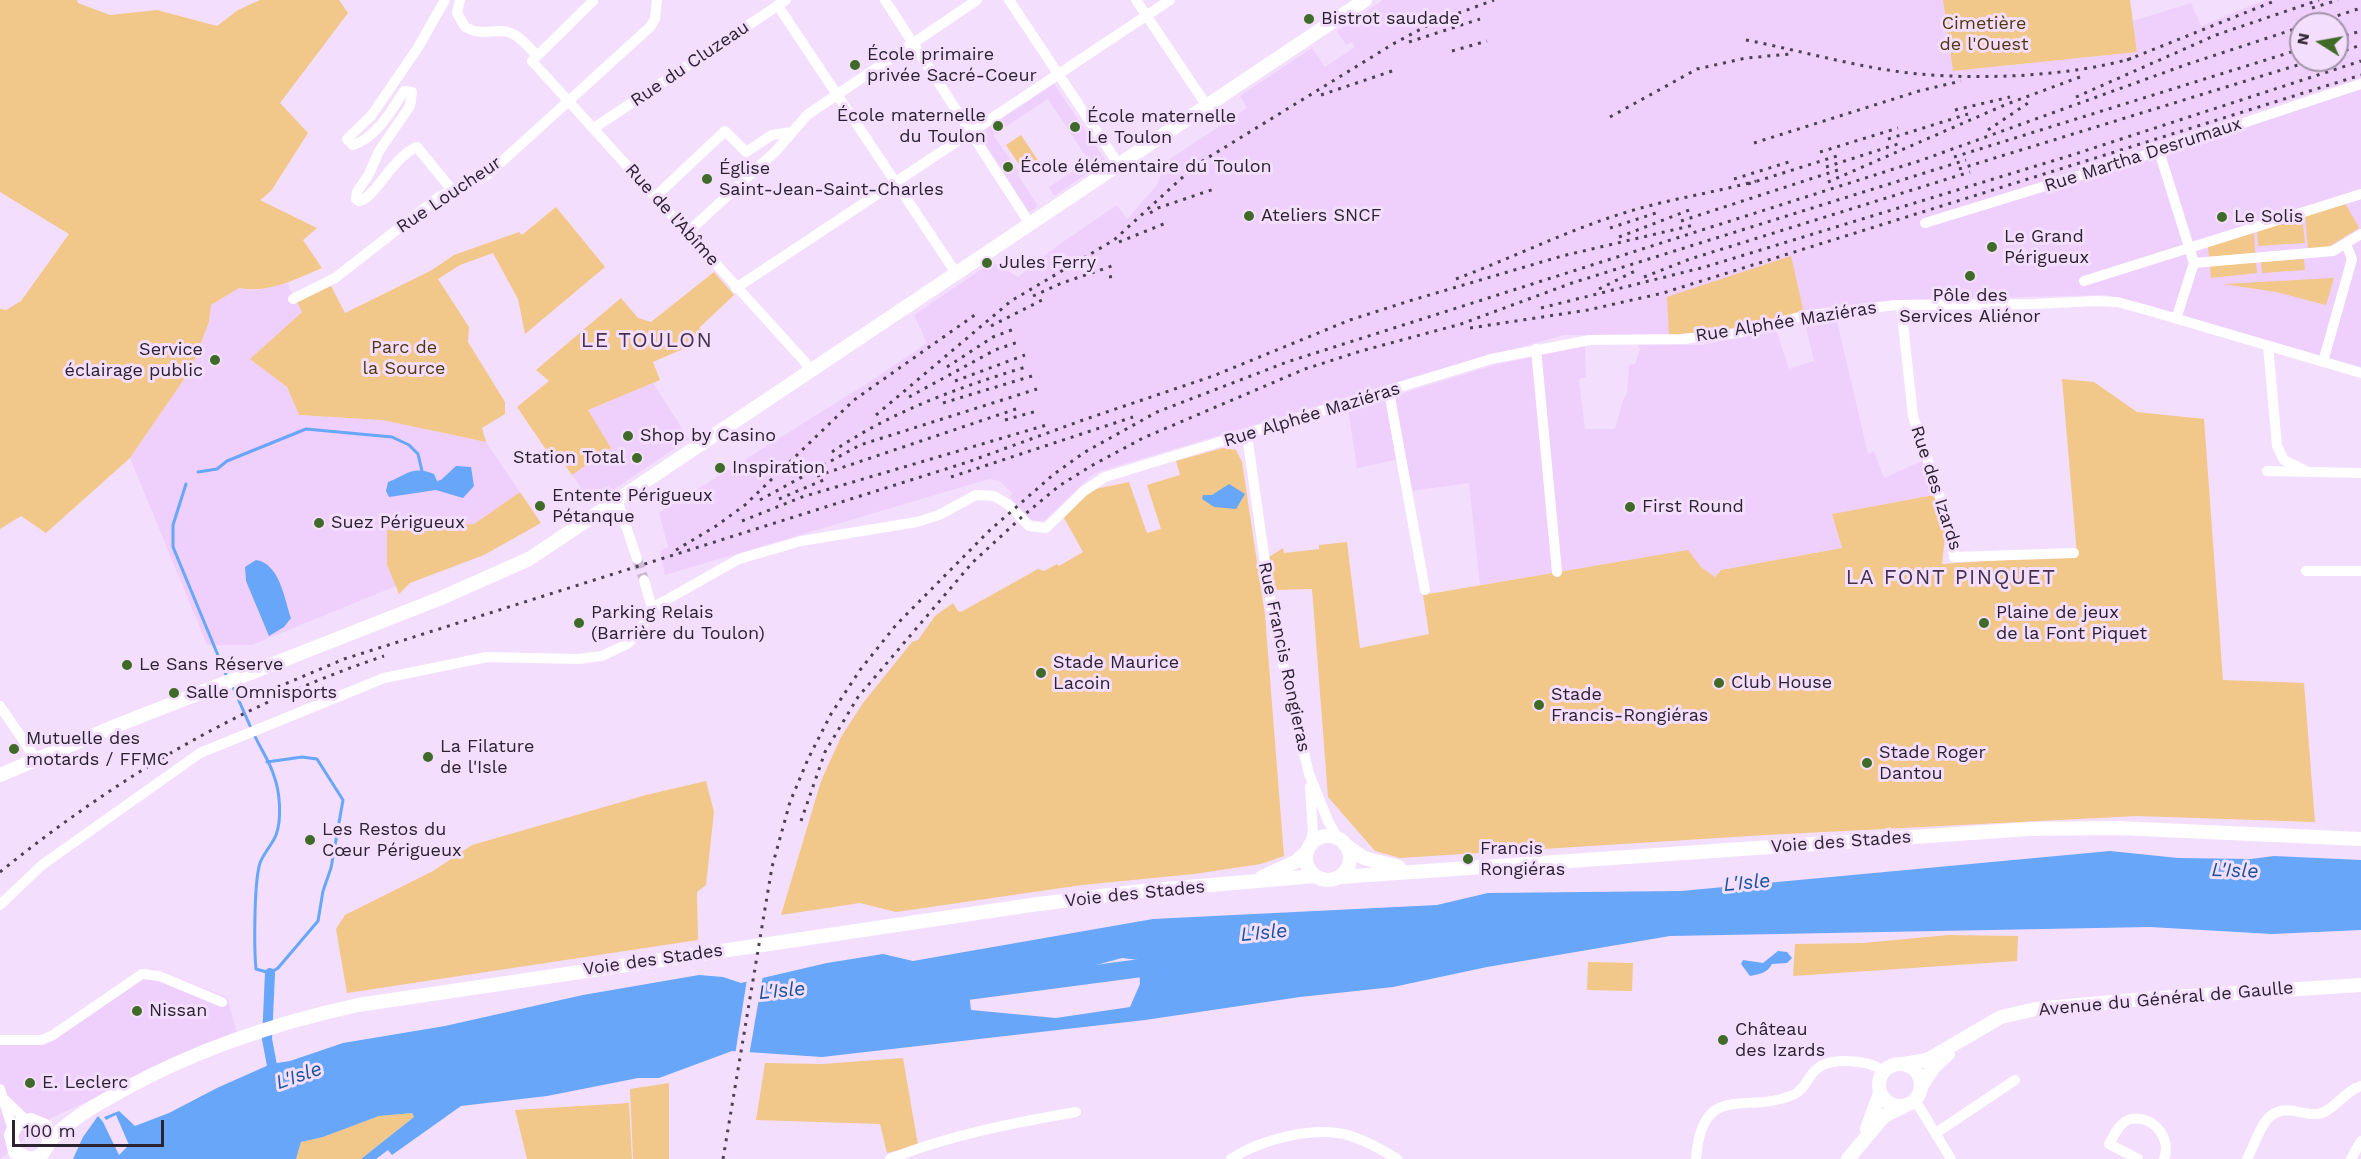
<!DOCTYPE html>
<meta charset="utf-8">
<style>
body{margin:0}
#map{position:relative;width:2361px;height:1159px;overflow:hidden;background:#f4defd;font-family:"Work Sans",sans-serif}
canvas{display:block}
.north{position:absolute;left:2289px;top:12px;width:60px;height:60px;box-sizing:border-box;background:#f4defd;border:2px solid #a493ab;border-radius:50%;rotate:281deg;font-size:16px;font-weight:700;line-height:24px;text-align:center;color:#2c2230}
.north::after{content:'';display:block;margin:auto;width:21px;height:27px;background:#3f6a27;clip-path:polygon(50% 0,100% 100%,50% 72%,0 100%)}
.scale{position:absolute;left:12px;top:1120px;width:152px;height:27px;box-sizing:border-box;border:3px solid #2c2230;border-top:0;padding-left:8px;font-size:18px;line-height:21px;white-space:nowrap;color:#2c2230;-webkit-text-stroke:4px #f4defd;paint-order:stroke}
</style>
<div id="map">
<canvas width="2361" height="1159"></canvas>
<div class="north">N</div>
<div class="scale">100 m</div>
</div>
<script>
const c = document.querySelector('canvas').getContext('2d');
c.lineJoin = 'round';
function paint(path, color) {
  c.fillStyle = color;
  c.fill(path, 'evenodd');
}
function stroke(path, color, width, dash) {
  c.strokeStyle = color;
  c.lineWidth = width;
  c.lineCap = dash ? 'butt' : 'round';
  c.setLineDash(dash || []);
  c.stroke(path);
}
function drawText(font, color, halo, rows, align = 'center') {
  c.font = font + ' "Work Sans",sans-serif';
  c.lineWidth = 6;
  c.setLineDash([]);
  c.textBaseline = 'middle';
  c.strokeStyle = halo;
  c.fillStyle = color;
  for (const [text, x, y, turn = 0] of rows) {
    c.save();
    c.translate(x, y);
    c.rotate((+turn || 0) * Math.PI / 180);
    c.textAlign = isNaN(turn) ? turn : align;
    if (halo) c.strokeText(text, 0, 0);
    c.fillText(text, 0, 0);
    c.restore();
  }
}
const built = new Path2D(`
 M1383,0H1943L1953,71L2137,52L2133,21L2191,3L2201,26L2265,0H2361V78L2018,186L2361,81V367L2106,295L1901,300L1804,313L1790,256L1669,335H1564L1432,372L1100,471L1091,476L1045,520L1040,521L1031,520L1010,497L1012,493L1000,481L989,479L665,575L660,551L668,547L659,513L863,386L927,343L914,315L992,262L1018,277L1057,246L1117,205L1127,219L1157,185L1162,172L1169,169L1167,161L1247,108L1240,96L1312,48L1325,67L1355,47L1352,42L1346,45L1337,31ZM2301,24H2337V60H2301Z
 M1054,84L1106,161L1054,196L1049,187L1089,161L1048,99L993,135L1020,173L1018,175L1038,206L1029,212L979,134Z
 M287,283L302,312L250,359L287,387L299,415L381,420L486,442L520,492L474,524L387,530V565L396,586L252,645H207L130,458L191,369L209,322L211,305L239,288L253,291Z
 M1836,317L1868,454L1874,451L1884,478L1924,460L1934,495L1832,514L1842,548L1721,570L1715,577L1701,567L1687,551L1480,585L1469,483L1411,491L1405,458L1357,468L1348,410L1498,364L1585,346L1586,377L1579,379L1585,429H1615L1623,400L1627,393L1629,365L1635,364L1640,349L1638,345H1702L1776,329L1789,369L1814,361L1805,323Z
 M653,383L689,439L592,504L572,475L611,448L587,410Z
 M152,969L227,997L237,1033L51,1118L0,1159V1035L42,1039Z`);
const green = new Path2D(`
 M0,0H77L78,3L110,15L157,10L217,26L238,10L260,0H339L348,13L280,103L308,133L271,191L260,200L317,228L303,240L322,268C296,279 268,294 239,288L211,305L209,322L191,369L130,458L46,533L21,516L0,529V309L6,310L21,301L69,234L0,192Z
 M1943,0H2130L2137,52L1953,71Z
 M1021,135L1039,162L1024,172L1006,145Z
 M2345,203L2359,228L2328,247L2308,249L2305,216Z
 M556,207L605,267L525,334L518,299L493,253L460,265L438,279L469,327L468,342L505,402V414L482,428L486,442L382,420L299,415L287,387L250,359L302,312L297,302L331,286L345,313L432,270L454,255L519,232L522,235Z
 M2302,216L2305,243L2258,246L2257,231Z
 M2254,231L2255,254L2209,257L2208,246Z
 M1791,256L1804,313L1738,329L1669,335L1667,297Z
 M2304,259L2305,270L2262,273L2261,262Z
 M2256,262L2257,273L2211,278L2210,266Z
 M714,272L734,295L699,328L708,338L653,362L660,380L588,410L611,448L572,475L559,457L549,454L517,407L549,381L536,370L621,298L638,318L651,322Z
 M2334,278L2326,305L2276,292L2223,284Z
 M2062,379L2094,382L2137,412L2204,419L2223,680L2304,683L2315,822L2137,816L1766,835L1400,858L1375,851L1328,797L1312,589L1274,590L1269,557L1283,548L1284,553L1319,549V545L1347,542L1360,648L1429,634L1423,595L1688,550L1701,567L1715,577L1721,570L1842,548L1832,514L1934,495L1946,529L1942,564L2077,555Z
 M1223,448L1236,450L1242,462L1265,615L1284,856L1261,864L1194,874L1082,885L896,912L860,903L781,915L821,781L841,737L863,703L912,642L918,640L935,616L953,603L958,611L961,612L1038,569L1044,571L1057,564L1059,566L1083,552L1064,518L1090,490L1129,482L1147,533L1161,529L1147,485L1180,475L1176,461Z
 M520,492L541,523L484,555L410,583L399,594L387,565V530L474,524Z
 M706,781L714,812L706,885L697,892L698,940L347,993L336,929L345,915L433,871L472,845L646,795Z
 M1948,935L2018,936L2017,961L1793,976L1795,944L1863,943Z
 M1588,962L1633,963L1632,991L1587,990Z
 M903,1058L918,1145L887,1153L880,1124L756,1120L765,1063L822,1064Z
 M669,1083V1159H633L630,1089Z
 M629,1103L632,1159H527L515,1110Z
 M412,1113L414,1117L361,1159H296L301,1142L323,1137L379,1116Z`);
const water = new Path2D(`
 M456,466L471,467L474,486L463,498L436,490L389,497L386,491L388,482C406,475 413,465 434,474L437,481L441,480Z
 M1229,484L1245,494L1236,509L1214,507L1202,499L1203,495H1212Z
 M256,560C280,564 284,598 291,618L284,627L269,636L246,581L245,567Z
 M2110,851L2178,858L2251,859L2274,856L2361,860V930L2272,934L2150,927L1670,936L1487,967L1393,987L1300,997L1145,1020L822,1057L732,1051L659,1078H638L547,1096L461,1106L392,1155L388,1150L376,1159H361L414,1117L412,1113L379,1116L323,1137L301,1142L296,1159H73L83,1137L98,1116L103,1122L119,1155L129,1145L116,1115L106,1120L104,1117L119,1111L135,1126L169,1113L217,1088L271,1064L290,1061L343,1043L445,1026L583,995L699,975L723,977L741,983L827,963L883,954L913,961L1153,919L1437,905L1488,893L1681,891ZM1122,958L1139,960L1140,984L1130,1007L1056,1018L971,1010L968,984L1074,971Z
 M1778,951L1787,952L1792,958L1787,963L1772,964C1767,973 1760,974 1750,976L1741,964L1743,960L1763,963Z`);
const pier = new Path2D(`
 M763,975L749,1056L735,1055L747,979Z`);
const stream = new Path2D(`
 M198,472L217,469L227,461L306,429L392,437L409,445L418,454L422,471
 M186,484L173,525V547L227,677
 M232,685L251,728
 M254,734C260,748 270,762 274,776C280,792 282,819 276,835C272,845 263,854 260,863C254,881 254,949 256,969L270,973L278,968L318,921L323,891L331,868L343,800L317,759L302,757L267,762`);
const canal = new Path2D(`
 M270,973L267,1039L274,1076`);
const river = new Path2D(`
 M944,994L1164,965`);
const minorTunnel = new Path2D(`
 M637,559L644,580`);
const minor = new Path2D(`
 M445,0L417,49L371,116L347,139L353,145C376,138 392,110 404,91L412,92L410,106L379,151L369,174L357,192L356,199L359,201C374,200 393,156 417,147L452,190
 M460,0L457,13L465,27C479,35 488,31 502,31C516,31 528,46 537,56
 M885,0L1030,224
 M1009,0L1119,165
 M1136,0L1207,106
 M593,1L532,61L805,362L810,371
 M778,6L956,273
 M594,128L786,0
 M2159,151L2194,263L2176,319
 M655,197L725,131L746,152L772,135L792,132
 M1925,223L2159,151L2361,84
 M687,233L777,150L807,115L977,0
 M2194,263L2333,251L2361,234
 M2084,281L2361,194
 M736,288L1170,0
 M293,299L335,278L439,197L487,175L650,27L655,19L657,0
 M1901,305L1913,416L1952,534L1954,557L2074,553
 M2268,346L2277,446L2284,460L2306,471
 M1536,349L1557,572
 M2323,362L2352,259L2346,244
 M1389,392L1425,590
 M1247,435L1274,626L1309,774L1329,823L1338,838
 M2267,471L2361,473
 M617,499L637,559
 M2306,571H2361
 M644,580L652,608
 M0,706L36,759
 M1309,846L1313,832L1310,787
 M0,905L42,865L200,753L384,678L487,657L578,659L602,656L627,644L640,631L652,608L739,559L801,541L917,522L939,515L976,495L994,496L1009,505L1029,526L1046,528L1084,491L1105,477L1491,359L1590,340L1682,339L1738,333L1803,316L1896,305L2035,304L2096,301L2117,302L2147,310L2361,373
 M0,1040H42L53,1035L142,974L159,976L222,1002
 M0,1089L13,1130
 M5,1100L26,1120
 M1915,1100L1951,1159
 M1936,1133L2015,1080
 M890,1159C949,1135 1013,1123 1076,1112
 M1231,1159C1261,1139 1316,1125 1351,1136C1368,1142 1383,1150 1397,1159
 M1696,1159C1702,1080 1746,1115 1793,1095C1806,1089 1807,1076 1818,1068C1832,1057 1870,1060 1883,1071
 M2138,1159L2109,1144C2114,1136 2119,1122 2131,1119C2154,1115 2172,1139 2164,1159
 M2247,1159C2261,1132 2264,1103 2299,1112C2307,1113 2314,1116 2322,1113C2337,1107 2346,1090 2361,1086
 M2351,1159L2361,1141`);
const major = new Path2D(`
 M0,775L113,727L441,598L529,559L1365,0
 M1306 858a22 22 0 1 1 44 0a22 22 0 1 1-44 0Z
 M1347,846L1364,858L1399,867
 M1262,877L1297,861L1307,851
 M1340,877L2029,829L2118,828L2361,839
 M1879 1085a21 21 0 1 1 42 0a21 21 0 1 1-42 0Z
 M1904,1064L1927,1060L2001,1017L2036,1009L2144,999L2361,985
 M1921,1087L1933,1068L1948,1054
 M1867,1129L1880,1093
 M50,1141C70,1119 94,1106 121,1091C195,1050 275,1023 358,1005L1031,905L1141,891L1315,876
 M29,1159L15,1152L11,1135L16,1125L31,1120L45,1126L50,1141L41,1156L30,1159
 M1848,1159L1884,1116L1904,1106`);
const rail = new Path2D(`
 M2312,8L2338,0
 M2312,24L2361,8
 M2337,38L2361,31
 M1746,40C1803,51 1862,69 1920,74C1984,80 2072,76 2133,58
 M1409,42L1480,19
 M1452,51L1487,41
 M2337,53L2361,45
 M2127,60L2277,0
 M1321,95L1395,70
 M2076,97L2216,35L2319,0
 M1955,110L2010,97
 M1610,117L1697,69L1746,58L1791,54
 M1988,130L2031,101
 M1888,139L1968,114
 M1754,143L1919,91L1961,81
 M1820,152L1898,128
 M1954,157L2301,49
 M1826,167L1901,143
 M1959,169L2314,60
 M1734,179L1792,161
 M1828,182L2007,104L2080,77
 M1748,184L1837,156
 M1150,213L1158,208L1217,188
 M1681,221L1838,170
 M1610,228L1656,213
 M1619,237L1692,209
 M1119,242L1166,223
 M1109,277L1115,276
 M1644,277L1690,259L1970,172
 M1456,279C1514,257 1568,230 1627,212C1669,199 1713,193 1756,181
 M1599,289L1639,269
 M1033,296L1062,283L1112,266
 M1541,308L1705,267L2072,155L2361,61
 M991,326L1044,299
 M1470,328L1588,310L1663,293L2361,75
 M947,367L993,337L1017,328
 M955,381L1025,355
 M909,397L995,350L1021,341
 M943,403L1032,376
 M876,415L1011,301L1114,240L1196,165L1393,44L1432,23L1494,0
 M1005,420L1037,411
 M832,452C892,411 960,387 1029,366
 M817,476L1016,409
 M951,477L1133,417
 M779,499L828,478
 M760,500L860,445L1037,389
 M742,521L802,497L1050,424
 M676,550L716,526L745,505L854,400L979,312
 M261,694L344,659L968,462L1083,420L1213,376L1350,320L1409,301L1562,256L1694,225
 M801,821L825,752L858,697L972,563L1024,515L1059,486L1091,466L1143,438L1305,369L1361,351L1461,324L1572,283L1966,160
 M0,872C117,777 241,704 384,656
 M723,1159L772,867L790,802L808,759L831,714L860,670L896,625L989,531L1054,474L1085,452L1157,412L1287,362L1922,160L2188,64L2301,27`);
const markers = [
 [1309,19,6,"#3f6a27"],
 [855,65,6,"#3f6a27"],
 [998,126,6,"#3f6a27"],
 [1075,127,6,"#3f6a27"],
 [1008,167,6,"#3f6a27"],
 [707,179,6,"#3f6a27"],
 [1249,216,6,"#3f6a27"],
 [2222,217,6,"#3f6a27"],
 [1992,247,6,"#3f6a27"],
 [987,263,6,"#3f6a27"],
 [1970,276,6,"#3f6a27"],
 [215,360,6,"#3f6a27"],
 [628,436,6,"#3f6a27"],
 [637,458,6,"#3f6a27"],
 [720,468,6,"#3f6a27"],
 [540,506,6,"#3f6a27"],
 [1630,507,6,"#3f6a27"],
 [319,523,6,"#3f6a27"],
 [579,623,6,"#3f6a27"],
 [1984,623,6,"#3f6a27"],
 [127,665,6,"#3f6a27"],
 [1041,673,6,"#3f6a27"],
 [1719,683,6,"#3f6a27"],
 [174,693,6,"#3f6a27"],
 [1539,705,6,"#3f6a27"],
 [14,749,6,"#3f6a27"],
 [428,757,6,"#3f6a27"],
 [1867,763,6,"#3f6a27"],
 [310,840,6,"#3f6a27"],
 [1468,859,6,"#3f6a27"],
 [137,1011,6,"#3f6a27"],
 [1723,1040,6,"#3f6a27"],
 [30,1083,6,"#3f6a27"]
];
const poiNames = [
 ["Bistrot saudade",1321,19],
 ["École primaire",867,55],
 ["privée Sacré-Coeur",867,76],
 ["École maternelle",986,116,"right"],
 ["du Toulon",986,137,"right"],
 ["École maternelle",1087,117],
 ["Le Toulon",1087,138],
 ["École élémentaire du Toulon",1020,167],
 ["Église",719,169],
 ["Saint-Jean-Saint-Charles",719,190],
 ["Ateliers SNCF",1261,216],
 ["Le Solis",2234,217],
 ["Le Grand",2004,237],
 ["Périgueux",2004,258],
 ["Jules Ferry",999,263],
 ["Pôle des",1970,296,"center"],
 ["Services Aliénor",1970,317,"center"],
 ["Service",203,350,"right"],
 ["éclairage public",203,371,"right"],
 ["Shop by Casino",640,436],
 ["Station Total",625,458,"right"],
 ["Inspiration",732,468],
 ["Entente Périgueux",552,496],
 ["Pétanque",552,517],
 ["First Round",1642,507],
 ["Suez Périgueux",331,523],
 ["Parking Relais",591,613],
 ["(Barrière du Toulon)",591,634],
 ["Plaine de jeux",1996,613],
 ["de la Font Piquet",1996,634],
 ["Stade Maurice",1053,663],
 ["Lacoin",1053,684],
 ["Le Sans Réserve",139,665],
 ["Club House",1731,683],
 ["Salle Omnisports",186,693],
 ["Stade",1551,695],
 ["Francis-Rongiéras",1551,716],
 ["Mutuelle des",26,739],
 ["motards / FFMC",26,760],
 ["La Filature",440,747],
 ["de l'Isle",440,768],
 ["Stade Roger",1879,753],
 ["Dantou",1879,774],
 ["Les Restos du",322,830],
 ["Cœur Périgueux",322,851],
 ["Francis",1480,849],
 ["Rongiéras",1480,870],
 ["Nissan",149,1011],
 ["Château",1735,1030],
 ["des Izards",1735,1051],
 ["E. Leclerc",42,1083]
];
const parkNames = [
 ["Cimetière",1984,24],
 ["de l'Ouest",1984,45],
 ["Parc de",404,348],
 ["la Source",404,369]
];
const streetNames = [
 ["Rue du Cluzeau",690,64,-34],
 ["Rue Martha Desrumaux",2143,155,-18],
 ["Rue Loucheur",449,195,-34],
 ["Rue de l'Abîme",672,215,48],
 ["Rue Alphée Maziéras",1786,322,-9],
 ["Rue Alphée Maziéras",1312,415,-17],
 ["Rue des Izards",1936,488,72],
 ["Rue Francis Rongieras",1284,657,78],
 ["Voie des Stades",1841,842,-4],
 ["Voie des Stades",1135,894,-6],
 ["Voie des Stades",653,960,-8],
 ["Avenue du Général de Gaulle",2166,999,-5]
];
const waterNames = [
 ["L'Isle",2235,871,2],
 ["L'Isle",1747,883,-5],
 ["L'Isle",1264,933,-5],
 ["L'Isle",782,991,-5],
 ["L'Isle",299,1076,-19]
];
const quarterNames = [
 ["LE TOULON",647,341],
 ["LA FONT PINQUET",1951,578]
];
paint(built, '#efd0fc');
paint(green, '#f2c78a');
paint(water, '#67a6f9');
paint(pier, '#f4defd');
stroke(stream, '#67a6f9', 3);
stroke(canal, '#67a6f9', 10);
stroke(river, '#67a6f9', 18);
stroke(minorTunnel, '#ccb8d4', 10, [10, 5]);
stroke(minor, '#fff', 10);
stroke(major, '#fff', 14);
stroke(rail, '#4c4051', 3, [3, 6]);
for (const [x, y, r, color] of markers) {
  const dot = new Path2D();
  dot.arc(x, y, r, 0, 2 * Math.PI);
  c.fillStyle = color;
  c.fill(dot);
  stroke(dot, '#f4defd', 2);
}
drawText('18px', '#2c2230', '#f4defd', poiNames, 'left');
drawText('18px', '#51380c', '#f4defd', parkNames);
drawText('18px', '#2c2230', '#f4defd', streetNames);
drawText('italic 20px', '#16539d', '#f4defd', waterNames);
c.letterSpacing = '1.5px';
drawText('21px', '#45304d', '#f4defd', quarterNames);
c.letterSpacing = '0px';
</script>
